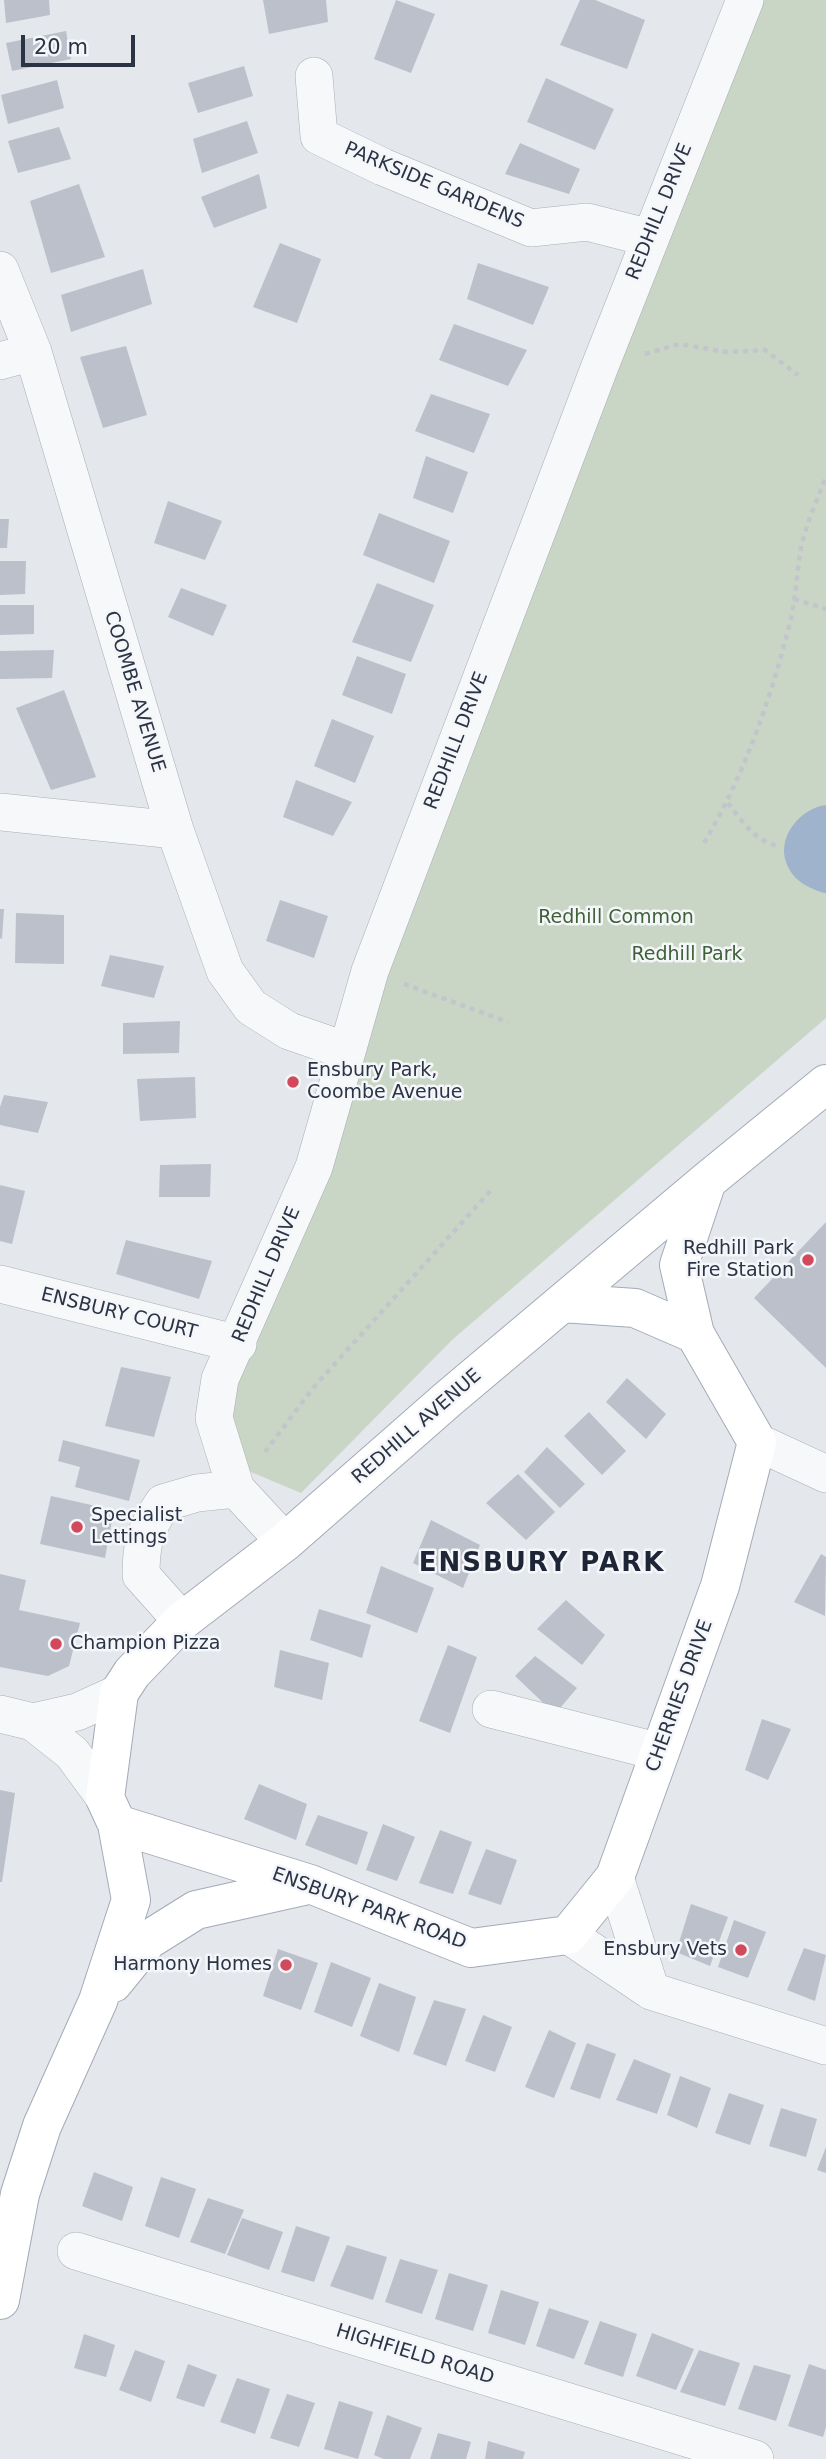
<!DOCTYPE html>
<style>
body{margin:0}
#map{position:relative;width:826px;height:2459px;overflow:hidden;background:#e4e7ec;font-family:"DejaVu Sans",sans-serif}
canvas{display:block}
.scale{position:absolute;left:21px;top:35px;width:114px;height:32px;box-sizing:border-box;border:4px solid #2b3445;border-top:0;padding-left:9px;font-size:21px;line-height:24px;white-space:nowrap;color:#2b3445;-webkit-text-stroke:5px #f4f6f9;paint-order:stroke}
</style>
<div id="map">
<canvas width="826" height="2459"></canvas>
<div class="scale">20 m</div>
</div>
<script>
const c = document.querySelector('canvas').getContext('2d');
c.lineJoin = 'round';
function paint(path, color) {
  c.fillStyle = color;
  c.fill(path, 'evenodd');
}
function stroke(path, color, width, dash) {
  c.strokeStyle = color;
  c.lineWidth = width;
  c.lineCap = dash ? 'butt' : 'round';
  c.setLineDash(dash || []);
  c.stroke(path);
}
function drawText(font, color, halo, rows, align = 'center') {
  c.font = font + ' "DejaVu Sans",sans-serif';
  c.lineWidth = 5;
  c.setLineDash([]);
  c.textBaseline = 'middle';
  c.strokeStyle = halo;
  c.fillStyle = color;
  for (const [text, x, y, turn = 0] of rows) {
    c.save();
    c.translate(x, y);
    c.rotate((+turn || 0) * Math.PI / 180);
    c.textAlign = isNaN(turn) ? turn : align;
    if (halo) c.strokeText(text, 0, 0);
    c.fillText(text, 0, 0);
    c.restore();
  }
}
const green = new Path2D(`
 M745,0H826V1018L452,1340L301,1493L251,1472L214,1418Z`);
const water = new Path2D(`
 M826,805V893H824C808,888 792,880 786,862C777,836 801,808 826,805Z`);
const building = new Path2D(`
 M4,0H49L50,15L6,23Z
 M263,0H326L328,22L269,34Z
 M396,0L435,14L411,73L374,59Z
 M580,0H595L645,20L627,69L560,45Z
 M66,31L71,59L12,71L6,43Z
 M244,66L253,96L198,113L188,83Z
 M546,78L614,109L595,150L527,122Z
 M57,80L64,108L8,124L1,95Z
 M247,121L258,153L202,173L193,139Z
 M59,127L71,159L18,173L8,141Z
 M520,143L580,169L569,194L505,174Z
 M259,174L267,208L214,228L201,197Z
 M79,184L105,257L51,273L30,201Z
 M280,243L321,259L297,323L253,307Z
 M478,263L549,287L533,325L467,299Z
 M143,269L152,304L71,332L61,295Z
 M454,324L527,350L508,386L439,360Z
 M126,346L147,415L103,428L80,357Z
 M431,394L490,414L474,453L415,431Z
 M426,456L468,472L453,513L413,498Z
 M168,501L222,521L205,560L154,543Z
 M379,513L450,541L434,583L363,555Z
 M0,519H9L7,548H0Z
 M0,561H26L25,594L0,595Z
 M377,583L434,605L411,662L352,642Z
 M181,588L227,605L213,636L168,617Z
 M0,605H34V634L0,635Z
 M54,650L52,678L0,679V651Z
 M357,656L406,674L392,714L342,695Z
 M64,690L96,777L51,790L16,708Z
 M332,719L374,736L355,783L314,766Z
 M296,780L352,802L333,836L283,817Z
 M280,900L328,916L314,958L266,941Z
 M0,909H4L2,939L0,938Z
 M16,913L64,915V964L15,963Z
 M110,955L164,966L154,998L101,986Z
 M180,1021L179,1053L123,1054V1023Z
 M195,1077L196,1118L140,1121L137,1079Z
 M4,1095L48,1102L38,1133L0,1125V1107Z
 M211,1164L210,1197H159L160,1165Z
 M0,1185L25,1191L12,1244L0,1241Z
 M826,1222V1368L754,1298Z
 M126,1240L212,1261L199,1299L116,1274Z
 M121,1367L171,1377L154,1437L105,1426Z
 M627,1378L666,1414L646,1439L606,1402Z
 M589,1412L626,1451L602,1475L564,1436Z
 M63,1440L140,1460L129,1501L75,1487L80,1467L58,1461Z
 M547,1447L585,1484L560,1508L524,1472Z
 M518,1474L555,1512L526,1540L486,1503Z
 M51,1496L114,1510L105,1558L40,1544Z
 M431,1520L480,1545L463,1588L413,1563Z
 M821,1554L826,1557L825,1616L794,1602Z
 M381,1566L434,1588L417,1633L366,1613Z
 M0,1574L26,1580L19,1610L80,1623L69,1666L48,1676L0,1667Z
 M566,1600L605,1635L582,1665L537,1629Z
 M319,1609L371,1625L362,1658L310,1640Z
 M448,1645L477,1657L450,1733L419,1721Z
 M280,1650L329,1663L322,1700L274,1687Z
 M535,1656L577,1688L555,1714L515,1676Z
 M762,1719L791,1729L768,1780L745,1770Z
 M259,1784L307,1804L296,1840L244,1819Z
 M0,1790L15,1793L2,1882H0Z
 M318,1815L368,1832L357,1865L305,1845Z
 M383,1824L415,1837L397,1881L366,1870Z
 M440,1830L472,1842L453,1894L419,1883Z
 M486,1849L517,1860L501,1905L468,1894Z
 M691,1904L728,1917L710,1966L676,1952Z
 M734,1920L766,1932L748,1978L718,1967Z
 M804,1948L826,1955L815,2001L787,1990Z
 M278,1949L318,1963L301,2010L263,1996Z
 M331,1962L371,1978L352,2027L314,2012Z
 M379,1983L416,1997L399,2052L360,2036Z
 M434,2000L466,2009L446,2066L413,2054Z
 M483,2015L512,2027L495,2072L465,2061Z
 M549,2030L576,2043L554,2098L525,2087Z
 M587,2043L616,2054L600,2099L570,2089Z
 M634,2059L671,2074L657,2114L616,2100Z
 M680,2076L711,2088L697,2128L667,2115Z
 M729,2093L764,2105L750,2145L715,2133Z
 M781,2108L817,2119L806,2157L769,2146Z
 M826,2147V2173L817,2170Z
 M94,2172L133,2187L122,2221L82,2206Z
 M161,2177L196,2189L179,2238L145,2226Z
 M208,2198L244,2210L225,2254L190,2242Z
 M242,2218L283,2232L269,2270L227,2255Z
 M296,2226L330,2237L314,2282L281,2272Z
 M347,2245L387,2257L373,2300L330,2286Z
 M400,2259L438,2270L422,2314L385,2302Z
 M449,2273L488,2285L473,2331L435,2319Z
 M501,2290L539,2302L525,2345L488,2333Z
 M549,2308L589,2321L574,2359L536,2346Z
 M600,2321L637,2334L623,2377L584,2364Z
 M652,2333L694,2349L676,2390L636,2376Z
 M84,2334L115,2345L106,2377L74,2368Z
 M135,2350L165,2361L151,2402L119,2390Z
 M699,2350L740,2363L725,2406L680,2392Z
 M188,2364L217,2375L204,2407L176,2398Z
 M809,2364L826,2370V2427L823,2437L788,2426Z
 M754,2365L791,2375L776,2421L738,2409Z
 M237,2378L270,2389L255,2434L220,2422Z
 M287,2394L315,2403L299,2447L270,2438Z
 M339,2401L373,2412L358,2459L324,2449Z
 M387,2415L422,2428L410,2459H384L374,2455Z
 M438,2433L471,2442L466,2459H430Z
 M488,2441L525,2452L523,2459H485Z`);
const path = new Path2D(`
 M645,354L679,344L727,352L765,350L798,375
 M794,599L826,609
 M728,803C742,821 755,842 779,846
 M704,843C745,774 772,696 791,618C796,595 797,571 801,548C806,524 817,500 826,477
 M404,984L508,1022
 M265,1452L313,1388L493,1188`);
const minor = new Path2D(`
 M314,76L319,136L383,167L531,228L587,222L650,238
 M0,270L33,352L175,830L225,971L251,1007L289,1031L347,1051
 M0,361L33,352
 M0,812L175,830
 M0,1284L238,1344
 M757,1442L826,1474
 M285,1542L236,1489L214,1418L220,1379L314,1167L370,971L600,366L745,0
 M182,1621L141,1575C141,1543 145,1530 163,1503L197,1493L236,1489
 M491,1709L660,1752
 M0,1714L33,1722L77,1712L119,1693
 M33,1722L72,1753L105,1798
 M615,1877L651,1991
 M568,1935L651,1991L826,2046
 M76,2251L755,2459`);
const major = new Path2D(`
 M695,1334L679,1265L707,1181
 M117,1824L310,1884L471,1948L568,1935L615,1877L720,1586L757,1442L695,1334L635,1308L562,1303
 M113,1983L148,1940L196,1910L308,1885
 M0,2300L20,2194L42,2126L98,2001L131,1900L117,1824L105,1798L119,1693L132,1673L182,1621L285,1542L448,1399L707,1181L826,1084`);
const markers = [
 [293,1082,7,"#d1495b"],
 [808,1260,7,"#d1495b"],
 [77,1527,7,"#d1495b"],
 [56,1644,7,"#d1495b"],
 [741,1950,7,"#d1495b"],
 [286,1965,7,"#d1495b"]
];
const streetNames = [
 ["PARKSIDE GARDENS",434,186,23],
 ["REDHILL DRIVE",660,212,-68],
 ["COOMBE AVENUE",134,692,73],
 ["REDHILL DRIVE",457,741,-69],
 ["REDHILL DRIVE",267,1275,-67],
 ["ENSBURY COURT",119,1314,14],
 ["REDHILL AVENUE",417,1427,-41],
 ["CHERRIES DRIVE",680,1696,-70],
 ["ENSBURY PARK ROAD",369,1909,20],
 ["HIGHFIELD ROAD",415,2355,17]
];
const parkNames = [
 ["Redhill Common",616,918],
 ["Redhill Park",687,955]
];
const poiNames = [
 ["Ensbury Park,",307,1071],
 ["Coombe Avenue",307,1093],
 ["Redhill Park",794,1249,"right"],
 ["Fire Station",794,1271,"right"],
 ["Specialist",91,1516],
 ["Lettings",91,1538],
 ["Champion Pizza",70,1644],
 ["Ensbury Vets",727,1950,"right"],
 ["Harmony Homes",272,1965,"right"]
];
const districtNames = [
 ["ENSBURY PARK",542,1564]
];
paint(green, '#c9d6c5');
paint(water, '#9fb4cc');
paint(building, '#bbc0ca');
stroke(minor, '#a9aeb7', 38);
stroke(major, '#a3abb8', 40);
stroke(path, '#c2c5cb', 4.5, [5, 5]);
stroke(minor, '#f7f8fa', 37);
stroke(major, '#fff', 38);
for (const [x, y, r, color] of markers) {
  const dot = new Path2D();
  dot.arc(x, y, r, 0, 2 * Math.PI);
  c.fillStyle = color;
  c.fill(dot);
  stroke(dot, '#f4f6f9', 2.5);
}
drawText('19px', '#2b3445', '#f4f6f9', streetNames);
drawText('19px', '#3f6138', '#f4f6f9', parkNames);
drawText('19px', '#2b3445', '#f4f6f9', poiNames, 'left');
c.letterSpacing = '2px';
drawText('bold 26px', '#1d2536', '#f4f6f9', districtNames);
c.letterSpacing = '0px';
</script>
